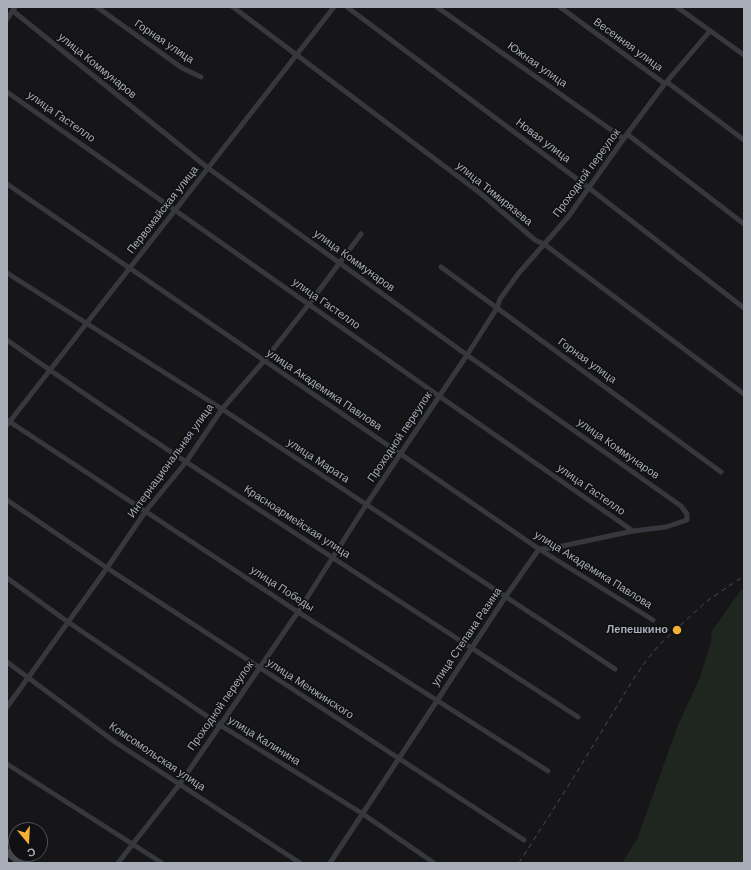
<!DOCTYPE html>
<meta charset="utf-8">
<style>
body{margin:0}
#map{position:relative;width:751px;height:870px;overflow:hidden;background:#161618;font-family:Arial,sans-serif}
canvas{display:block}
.frame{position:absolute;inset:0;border:8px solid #a8adb8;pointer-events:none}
.north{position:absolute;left:8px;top:822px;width:40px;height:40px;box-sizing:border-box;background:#111113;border:1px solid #4d4f55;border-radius:50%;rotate:162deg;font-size:11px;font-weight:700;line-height:16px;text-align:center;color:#a8adb8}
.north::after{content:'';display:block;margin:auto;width:14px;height:18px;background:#f2b134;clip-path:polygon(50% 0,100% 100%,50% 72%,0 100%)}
</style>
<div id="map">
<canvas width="751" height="870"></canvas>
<div class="frame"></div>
<div class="north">С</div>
</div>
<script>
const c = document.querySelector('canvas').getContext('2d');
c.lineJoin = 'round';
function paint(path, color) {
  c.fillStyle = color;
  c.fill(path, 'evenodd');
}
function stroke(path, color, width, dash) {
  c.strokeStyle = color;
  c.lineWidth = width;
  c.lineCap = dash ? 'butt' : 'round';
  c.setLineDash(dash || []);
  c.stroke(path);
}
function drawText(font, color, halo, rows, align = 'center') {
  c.font = font + ' Arial,sans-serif';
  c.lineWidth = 3.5;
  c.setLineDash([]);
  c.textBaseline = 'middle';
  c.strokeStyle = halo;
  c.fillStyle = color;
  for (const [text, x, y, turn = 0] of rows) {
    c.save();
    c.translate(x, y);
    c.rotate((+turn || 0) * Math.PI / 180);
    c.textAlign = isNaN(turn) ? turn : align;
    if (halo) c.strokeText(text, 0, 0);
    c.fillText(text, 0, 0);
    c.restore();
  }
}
const green = new Path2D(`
 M744,589V863H622L638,837L678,725L699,680L711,642L712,631L740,591Z`);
const minor = new Path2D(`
 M97,7L182,68L201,77
 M233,7L480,193L535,240L544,244L744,394
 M347,7L589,188L744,308
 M437,7L624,139
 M560,7L665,84
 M677,7L744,55
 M13,11L208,168L467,355L681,506L687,514V520L666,527L633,531L553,548L539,549L506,596L330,863
 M7,19L15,7
 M667,82L744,140
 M7,92L439,396L633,531
 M627,134L744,224
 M7,184L539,549L653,620
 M441,267L721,472
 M7,273L222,409L615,669
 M7,340C96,403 187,463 278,522C378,587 478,653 578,717
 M7,420L298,612L548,771
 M7,425L334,7
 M7,500L107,568L524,840
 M7,578L68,622L220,725L363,814L434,863
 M7,662L115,742L300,863
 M7,707L107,568L145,512L186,462L222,409L264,361L309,304L361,234
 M7,764L162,863
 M118,863L179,785L298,612L366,505L467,355L497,308L500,299L518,274L568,217L627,134L663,86L710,31`);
const secondary = new Path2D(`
 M7,852L21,863`);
const rail = new Path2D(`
 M519,863L577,772L634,678L646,661L659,645L707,601L744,576`);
const markers = [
 [677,630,5,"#f2b134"]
];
const streetNames = [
 ["Горная улица",164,42,34],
 ["Весенняя улица",628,45,36],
 ["Южная улица",537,65,35],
 ["улица Коммунаров",97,66,39],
 ["улица Гастелло",61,117,35],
 ["Новая улица",543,141,37],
 ["Проходной переулок",587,173,-54],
 ["улица Тимирязева",494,194,39],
 ["Первомайская улица",163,210,-52],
 ["улица Коммунаров",354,261,36],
 ["улица Гастелло",326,304,35],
 ["Горная улица",587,361,36],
 ["улица Академика Павлова",324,390,34],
 ["Проходной переулок",400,437,-56],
 ["улица Коммунаров",618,449,35],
 ["Интернациональная улица",171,461,-54],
 ["улица Марата",318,461,33],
 ["улица Гастелло",591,490,35],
 ["Красноармейская улица",297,522,33],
 ["улица Академика Павлова",593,570,32],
 ["улица Победы",282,589,33],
 ["улица Степана Разина",467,637,-56],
 ["улица Менжинского",310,689,33],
 ["Проходной переулок",221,706,-55],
 ["улица Калинина",264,741,32],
 ["Комсомольская улица",157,757,34]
];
const poiNames = [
 ["Лепешкино",668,630]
];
paint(green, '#1e261f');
stroke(minor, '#37383d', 5);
stroke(secondary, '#45474d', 7);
stroke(rail, '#4a4c52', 1, [5, 4]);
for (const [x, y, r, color] of markers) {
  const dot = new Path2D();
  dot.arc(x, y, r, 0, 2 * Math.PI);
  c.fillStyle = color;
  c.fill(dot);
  stroke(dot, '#111113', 1.5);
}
drawText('11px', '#a8adb8', '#111113', streetNames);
drawText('bold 11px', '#a8adb8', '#111113', poiNames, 'right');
</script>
